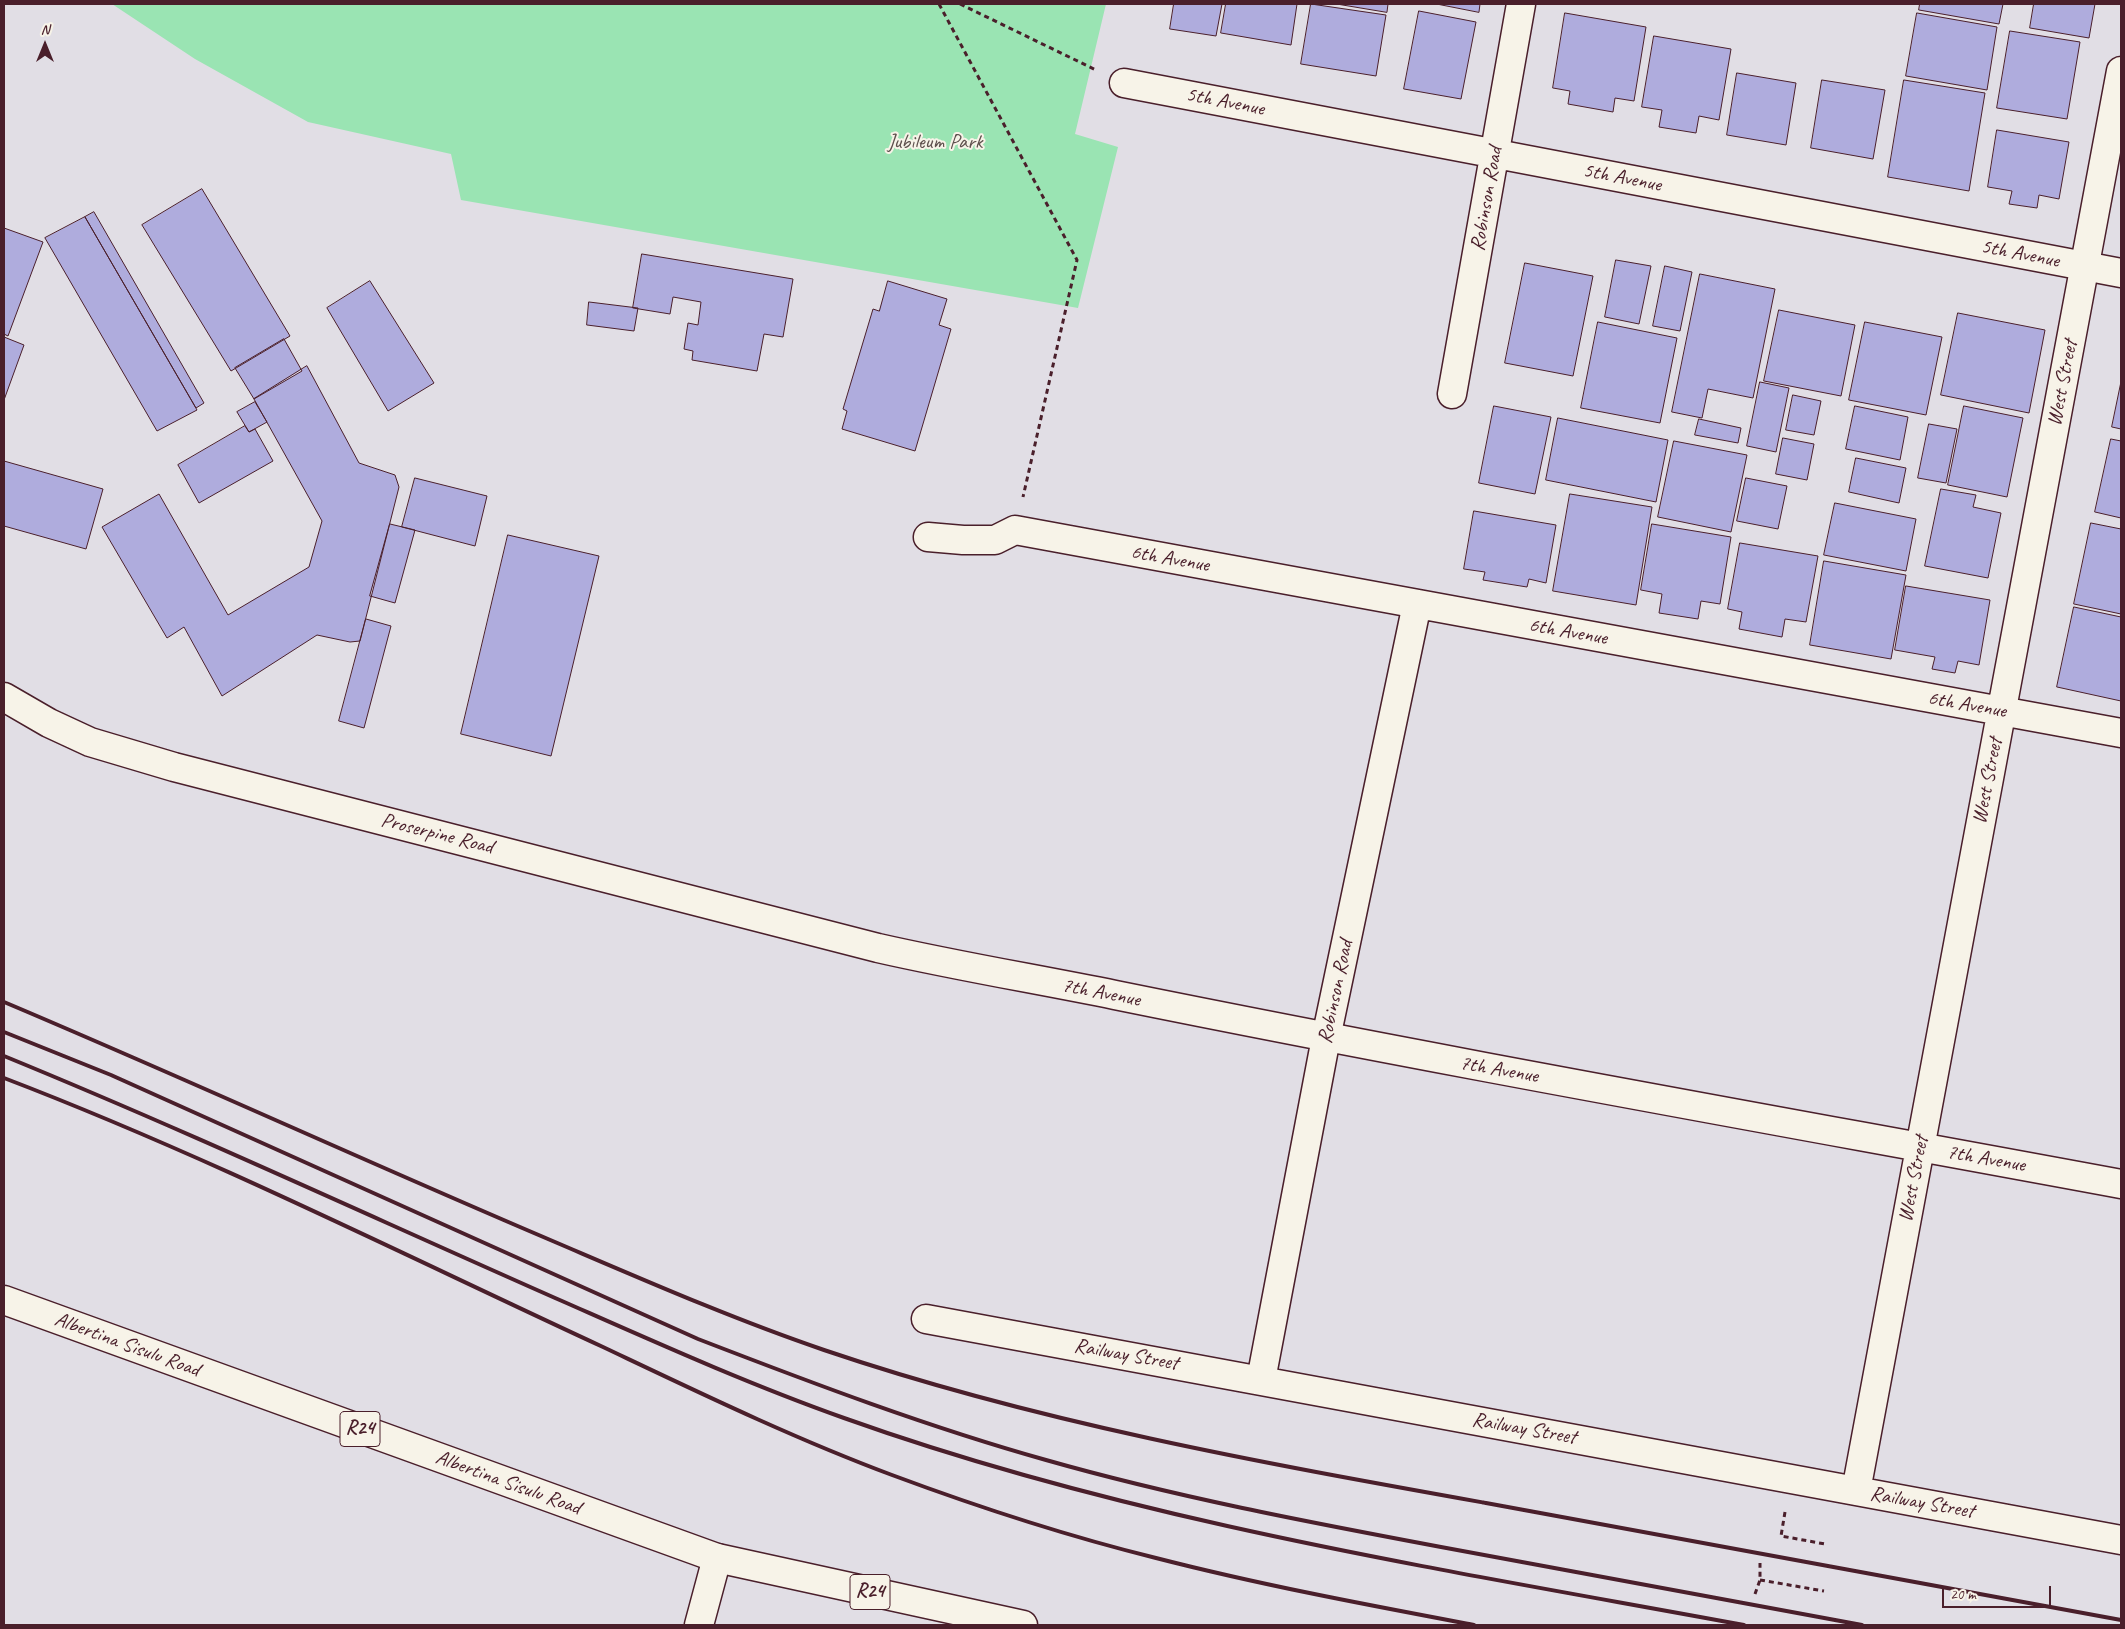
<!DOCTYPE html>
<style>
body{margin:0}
#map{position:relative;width:2125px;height:1629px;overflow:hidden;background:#e1dee5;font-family:Caveat,sans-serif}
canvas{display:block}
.frame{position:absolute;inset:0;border:5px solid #4a1f2b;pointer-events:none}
.north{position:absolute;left:20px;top:20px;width:50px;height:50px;-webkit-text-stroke:4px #f7f3e8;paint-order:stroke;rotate:0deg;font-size:14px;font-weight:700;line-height:20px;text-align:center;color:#4a1f2b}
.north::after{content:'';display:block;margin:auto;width:18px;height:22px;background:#4a1f2b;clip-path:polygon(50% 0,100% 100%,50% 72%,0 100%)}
.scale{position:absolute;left:1942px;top:1586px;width:109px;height:22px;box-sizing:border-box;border:2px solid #4a1f2b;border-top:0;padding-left:6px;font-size:15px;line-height:18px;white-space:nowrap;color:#4a1f2b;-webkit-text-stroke:4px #f7f3e8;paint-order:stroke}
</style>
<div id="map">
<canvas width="2125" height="1629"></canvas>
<div class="frame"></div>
<div class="north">N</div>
<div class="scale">20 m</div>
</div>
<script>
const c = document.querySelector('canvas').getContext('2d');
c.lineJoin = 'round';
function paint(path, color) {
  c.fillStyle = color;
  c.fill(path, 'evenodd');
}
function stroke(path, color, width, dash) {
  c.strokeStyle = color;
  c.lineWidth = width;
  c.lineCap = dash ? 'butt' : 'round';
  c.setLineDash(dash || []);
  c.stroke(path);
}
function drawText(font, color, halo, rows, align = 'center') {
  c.font = font + ' Caveat,sans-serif';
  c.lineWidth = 4;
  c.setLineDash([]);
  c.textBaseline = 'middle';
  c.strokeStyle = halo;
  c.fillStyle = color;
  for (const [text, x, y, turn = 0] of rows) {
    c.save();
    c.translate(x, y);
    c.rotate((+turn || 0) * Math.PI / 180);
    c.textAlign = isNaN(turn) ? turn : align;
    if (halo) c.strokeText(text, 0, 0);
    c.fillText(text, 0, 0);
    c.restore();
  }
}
const green = new Path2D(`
 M112,4H1106L1075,134L1118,147L1078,308L461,200L451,154L308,122L195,59Z`);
const building = new Path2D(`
 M1174,4H1222L1216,36L1170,29Z
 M1226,4H1297L1291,45L1221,33Z
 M1311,4L1386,15L1376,76L1301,64Z
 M1337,4H1388L1387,12Z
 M1437,4H1480L1479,12Z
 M1920,4H2003L1999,24L1919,10Z
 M2034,4H2095L2089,38L2030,28Z
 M1419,11L1476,22L1461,99L1404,89Z
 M1565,13L1646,27L1634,101L1615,98L1613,112L1568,104L1570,91L1553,88Z
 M1917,13L1997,27L1987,90L1906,76Z
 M2010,31L2080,42L2067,119L1997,108Z
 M1654,36L1731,49L1719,120L1699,116L1696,133L1659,127L1662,110L1642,107Z
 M1737,73L1796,83L1786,145L1727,135Z
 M1822,80L1885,90L1873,159L1811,148Z
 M1904,80L1985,93L1969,191L1888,177Z
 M1997,130L2069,142L2059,199L2039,195L2037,208L2009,204L2012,191L1988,187Z
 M202,189L290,336L231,371L142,225Z
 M94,212L204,403L196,408L85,217Z
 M85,217L197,410L157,431L45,238Z
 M4,228L43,242L8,336L4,334Z
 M642,254L793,279L783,337L764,334L757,371L692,360L693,351L684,349L688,323L698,325L701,302L673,297L670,314L633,308Z
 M1616,260L1651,266L1639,324L1605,317Z
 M1525,263L1593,276L1573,376L1505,363Z
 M1665,266L1692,272L1680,331L1653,326Z
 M1700,274L1775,289L1753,398L1708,389L1702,418L1672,412Z
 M370,281L434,383L388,411L327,308Z
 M888,281L947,299L939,325L951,329L915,451L842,429L847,411L843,409L873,309L879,311Z
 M589,302L638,308L634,331L587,325Z
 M1779,310L1855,325L1841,396L1764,381Z
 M1958,313L2045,330L2029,413L1941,395Z
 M1598,322L1677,338L1660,423L1581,408Z
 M1865,322L1942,337L1926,415L1849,400Z
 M4,337L24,345L4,400Z
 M284,339L302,371L254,399L235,368Z
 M307,366L359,463L395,475L399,487L360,641L350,642L317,635L222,696L184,627L167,638L102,527L159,494L228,615L309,567L322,521L254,399Z
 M1760,382L1789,388L1776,452L1747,446Z
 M2121,382V429L2112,427Z
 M1793,395L1821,401L1814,435L1786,430Z
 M255,402L267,422L249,432L237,412Z
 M1494,406L1551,417L1535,494L1479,483Z
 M1855,406L1908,417L1900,460L1846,449Z
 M1964,406L2023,418L2007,497L1948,485Z
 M1558,418L1668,440L1656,502L1546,480Z
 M1699,419L1741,428L1738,443L1695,435Z
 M1929,424L1957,429L1946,483L1918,478Z
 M245,426L249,432L255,429L273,461L199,503L178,465Z
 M1783,438L1814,444L1807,480L1776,474Z
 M2111,439L2121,441V518L2095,512Z
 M1674,441L1747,455L1731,532L1658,517Z
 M1856,458L1906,468L1899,503L1849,492Z
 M4,461L103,489L86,549L4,526Z
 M415,478L487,496L475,546L402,527Z
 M1746,478L1787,486L1778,529L1737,521Z
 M1941,489L1976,495L1973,507L2001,513L1988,578L1925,566Z
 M1570,494L1652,507L1636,605L1553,591Z
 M1835,503L1916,519L1906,571L1824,555Z
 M1474,511L1556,525L1546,583L1529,579L1527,587L1483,580L1485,572L1464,569Z
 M2091,523L2121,529V614L2074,604Z
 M390,524L415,530L395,603L370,596Z
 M1652,524L1731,537L1720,604L1701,601L1698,619L1659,613L1662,594L1641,590Z
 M508,535L599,556L551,756L461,734Z
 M1740,543L1818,556L1806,622L1785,619L1782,637L1739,629L1742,612L1728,609Z
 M1824,561L1906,575L1891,659L1810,645Z
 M1906,586L1990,600L1979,665L1958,661L1955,673L1932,669L1935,657L1895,650Z
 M2074,607L2121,617V701L2057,687Z
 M366,619L391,626L364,728L339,721Z`);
const path = new Path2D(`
 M939,4L1077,260L1023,497
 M960,4L1096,70
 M1785,1512L1781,1536L1825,1544
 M1760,1580L1824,1591
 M1755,1594L1760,1580V1563`);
const minor = new Path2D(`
 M1124,83L2121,273
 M1452,394L1521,4
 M928,537L963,540H995L1015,530L2121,733
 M4,697L49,723L90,742L174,767L878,948C957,966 1036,979 1115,995C1450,1063 1786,1122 2121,1184
 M926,1319L2121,1540
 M1261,1380L1326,1038L1417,604
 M1856,1491L2121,71
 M699,1625L717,1558`);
const major = new Path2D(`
 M4,1300L717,1558L1023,1625`);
const rail = new Path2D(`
 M4,1002C189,1080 371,1164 555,1242C644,1280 733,1319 824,1350C1039,1423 1263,1463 1486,1503C1698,1542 1909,1581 2121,1620
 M4,1032L111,1075L698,1339C812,1383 928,1427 1046,1460C1176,1497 1308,1522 1441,1547C1581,1573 1722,1599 1862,1625
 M4,1056C192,1133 376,1219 562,1301C655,1342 748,1384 844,1418C1135,1522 1441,1569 1744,1625
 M4,1078C208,1156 404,1255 603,1347C698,1392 793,1438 892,1475C978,1507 1067,1536 1156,1558C1261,1585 1368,1605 1474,1625`);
const shields = [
 [360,1429,40],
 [870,1592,40]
];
const shieldNames = [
 ["R24",360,1429],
 ["R24",870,1592]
];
const streetNames = [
 ["5th Avenue",1225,102,11],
 ["5th Avenue",1622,178,11],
 ["Robinson Road",1487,199,-80],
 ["5th Avenue",2020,254,11],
 ["West Street",2063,383,-79],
 ["6th Avenue",1170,559,10],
 ["6th Avenue",1568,632,10],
 ["6th Avenue",1967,705,10],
 ["West Street",1988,781,-79],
 ["Proserpine Road",437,834,14],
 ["Robinson Road",1336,992,-78],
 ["7th Avenue",1101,993,11],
 ["7th Avenue",1499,1070,10],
 ["7th Avenue",1986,1159,10],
 ["West Street",1914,1179,-79],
 ["Albertina Sisulu Road",127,1345,20],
 ["Railway Street",1126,1355,10],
 ["Railway Street",1524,1429,10],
 ["Albertina Sisulu Road",508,1483,20],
 ["Railway Street",1922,1503,10]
];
const parkNames = [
 ["Jubileum Park",935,142]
];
paint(green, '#9ae4b3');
paint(building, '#afacdd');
stroke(building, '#4a1f2b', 1);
stroke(minor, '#4a1f2b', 31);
stroke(major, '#4a1f2b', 31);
stroke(path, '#4a1f2b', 3, [5, 4]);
stroke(minor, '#f7f3e8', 28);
stroke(major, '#f7f3e8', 28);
stroke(rail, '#4a1f2b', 4);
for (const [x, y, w] of shields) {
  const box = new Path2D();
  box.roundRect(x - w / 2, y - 17.5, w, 35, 4);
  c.fillStyle = '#f7f3e8';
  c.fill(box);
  stroke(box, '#4a1f2b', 1);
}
drawText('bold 20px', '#4a1f2b', null, shieldNames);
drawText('21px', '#4a1f2b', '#f7f3e8', streetNames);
drawText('21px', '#5e504d', '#f7f3e8', parkNames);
</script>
